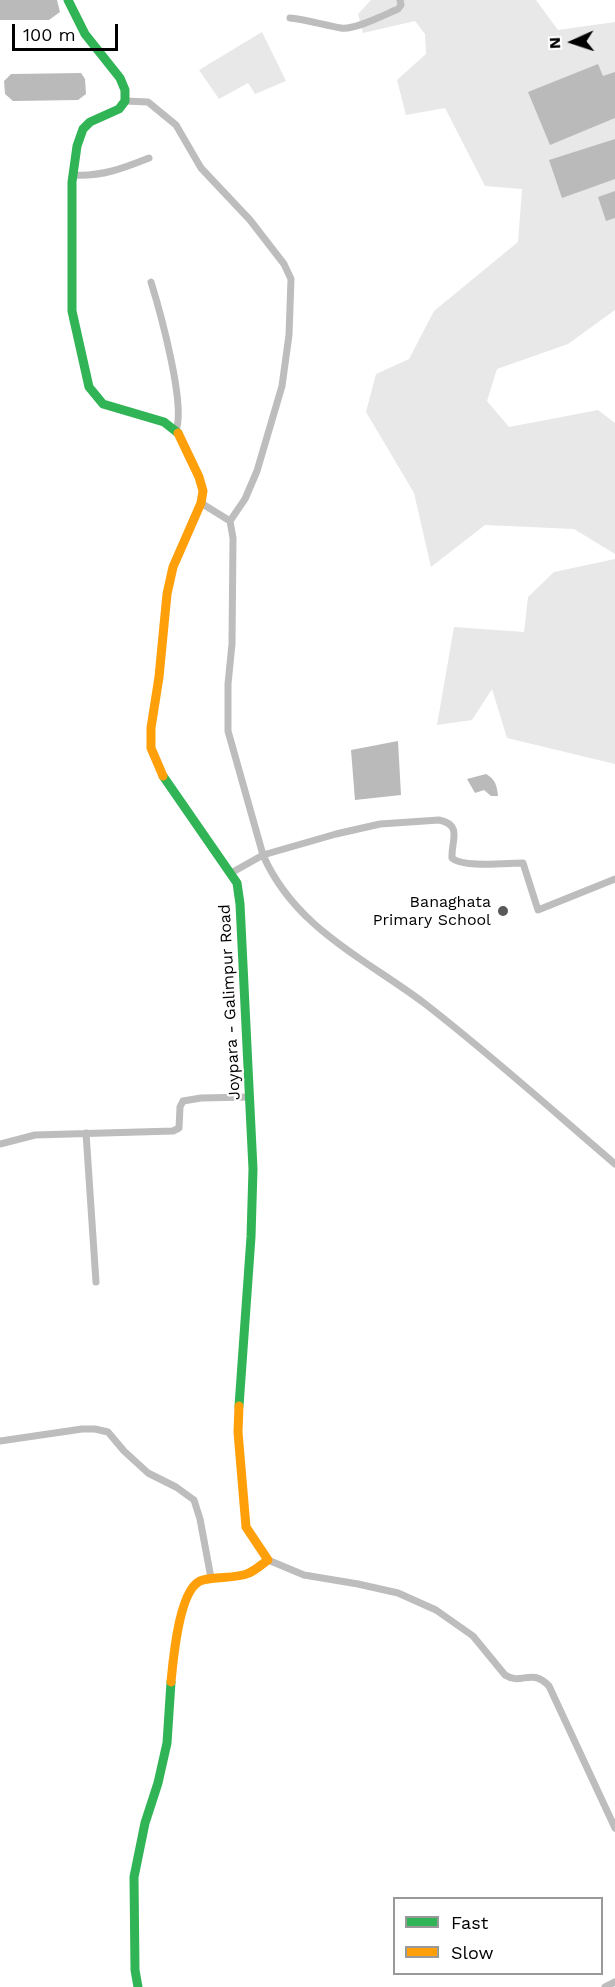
<!DOCTYPE html>
<style>
body{margin:0}
#map{position:relative;width:615px;height:1987px;overflow:hidden;background:#fff;font-family:"Work Sans",sans-serif}
canvas{display:block}
.legend{position:absolute;left:393px;top:1897px;width:210px;height:78px;box-sizing:border-box;background:#fff;border:2px solid #999;margin:0;padding:8px 10px;list-style:none;font-size:18px;color:#000}
.legend li{display:flex;align-items:center;gap:12px;height:30px}
.legend b{width:30px;border:2px solid #999}
.north{position:absolute;left:543px;top:12px;width:60px;height:60px;-webkit-text-stroke:4px #fff;paint-order:stroke;rotate:267deg;font-size:16px;font-weight:700;line-height:24px;text-align:center;color:#000}
.north::after{content:'';display:block;margin:auto;width:21px;height:27px;background:#000;clip-path:polygon(50% 0,100% 100%,50% 72%,0 100%)}
.scale{position:absolute;left:12px;top:24px;width:106px;height:27px;box-sizing:border-box;border:3px solid #000;border-top:0;padding-left:8px;font-size:18px;line-height:21px;white-space:nowrap;color:#000;-webkit-text-stroke:4px #fff;paint-order:stroke}
</style>
<div id="map">
<canvas width="615" height="1987"></canvas>
<ul class="legend">
<li><b style="height:8px;background:#30b455"></b>Fast</li>
<li><b style="height:8px;background:#ff9f0a"></b>Slow</li>
</ul>
<div class="north">N</div>
<div class="scale">100 m</div>
</div>
<script>
const c = document.querySelector('canvas').getContext('2d');
c.lineJoin = 'round';
function paint(path, color) {
  c.fillStyle = color;
  c.fill(path, 'evenodd');
}
function stroke(path, color, width, dash) {
  c.strokeStyle = color;
  c.lineWidth = width;
  c.lineCap = dash ? 'butt' : 'round';
  c.setLineDash(dash || []);
  c.stroke(path);
}
function drawText(font, color, halo, rows, align = 'center') {
  c.font = font + ' "Work Sans",sans-serif';
  c.lineWidth = 4.5;
  c.setLineDash([]);
  c.textBaseline = 'middle';
  c.strokeStyle = halo;
  c.fillStyle = color;
  for (const [text, x, y, turn = 0] of rows) {
    c.save();
    c.translate(x, y);
    c.rotate((+turn || 0) * Math.PI / 180);
    c.textAlign = isNaN(turn) ? turn : align;
    if (halo) c.strokeText(text, 0, 0);
    c.fillText(text, 0, 0);
    c.restore();
  }
}
const green = new Path2D(`
 M371,0H536L558,30L615,22V310L568,344L497,369L487,401L509,427L598,410L615,423V554L574,529L485,525L431,567L414,493L366,412L376,374L409,359L434,311L518,242L522,189L485,186L445,108L406,115L397,80L426,54L425,34L415,21L363,33L358,14Z
 M262,32L286,81L255,94L248,83L219,99L199,70Z
 M615,559V764L507,738L492,689L472,720L437,725L454,627L524,632L528,597L554,572Z`);
const water = new Path2D(`
 M0,0H57L60,12L49,20H0Z
 M598,64L603,76L615,72V118L550,145L528,92Z
 M81,73L85,79L86,94L78,100L13,101L5,94L4,81L11,74Z
 M615,139V179L562,198L549,160Z
 M615,191V218L606,221L598,197Z
 M398,741L401,795L355,800L351,750Z
 M486,774C495,779 497,785 498,796H491L484,790L475,793L467,779Z`);
const street = new Path2D(`
 M290,18C308,20 324,25 341,28C355,30 384,15 398,9L401,5L400,0
 M125,101L148,102L176,125L201,168L250,220L284,264L291,279L289,335L282,386L257,471L245,499L230,521
 M73,175C101,177 124,168 149,158
 M151,282C160,311 186,405 176,430
 M201,503L230,521L233,538L232,644L228,684V731L263,855C295,928 364,958 424,1003C490,1054 552,1110 615,1164
 M231,873L263,855L336,834L380,824L439,820C463,825 451,841 452,858C463,868 507,863 523,863L538,910L615,879
 M86,1133L96,1282
 M0,1144L35,1135L173,1131L179,1128L180,1107L183,1101L201,1098L250,1097
 M0,1441L82,1429H95L108,1432L124,1451L148,1473L176,1487L194,1500L200,1519L211,1578
 M268,1560L304,1575L358,1584L398,1593L436,1610L473,1636L505,1675C522,1686 531,1667 549,1686L615,1828
 M605,1987L615,1982`);
const fast = new Path2D(`
 M68,0L85,34L120,78L125,90V101L119,109L90,122L83,129L77,146L72,182V311L89,387L103,404L164,422L178,433
 M163,776L237,883L240,904L253,1169L251,1237L239,1406
 M138,1987L135,1970L134,1877L145,1823L158,1783L167,1743L171,1682`);
const slow = new Path2D(`
 M163,776L151,748V728L159,677L167,594L173,567L201,503L203,491L199,477L178,433
 M171,1682C173,1661 179,1585 203,1580C217,1576 236,1579 249,1573C256,1570 262,1564 268,1560L246,1527L238,1432L239,1406`);
const markers = [
 [503,911,6,"#595959"]
];
const poiNames = [
 ["Banaghata",491,902],
 ["Primary School",491,920]
];
const streetNames = [
 ["Joypara - Galimpur Road",230,1002,-93]
];
paint(green, '#e8e8e8');
paint(water, '#bababa');
stroke(street, '#bdbdbd', 7);
stroke(fast, '#30b455', 9);
stroke(slow, '#ff9f0a', 9);
for (const [x, y, r, color] of markers) {
  const dot = new Path2D();
  dot.arc(x, y, r, 0, 2 * Math.PI);
  c.fillStyle = color;
  c.fill(dot);
  stroke(dot, '#fff', 2);
}
drawText('16px', '#000', '#fff', poiNames, 'right');
drawText('16px', '#000', '#fff', streetNames);
</script>
